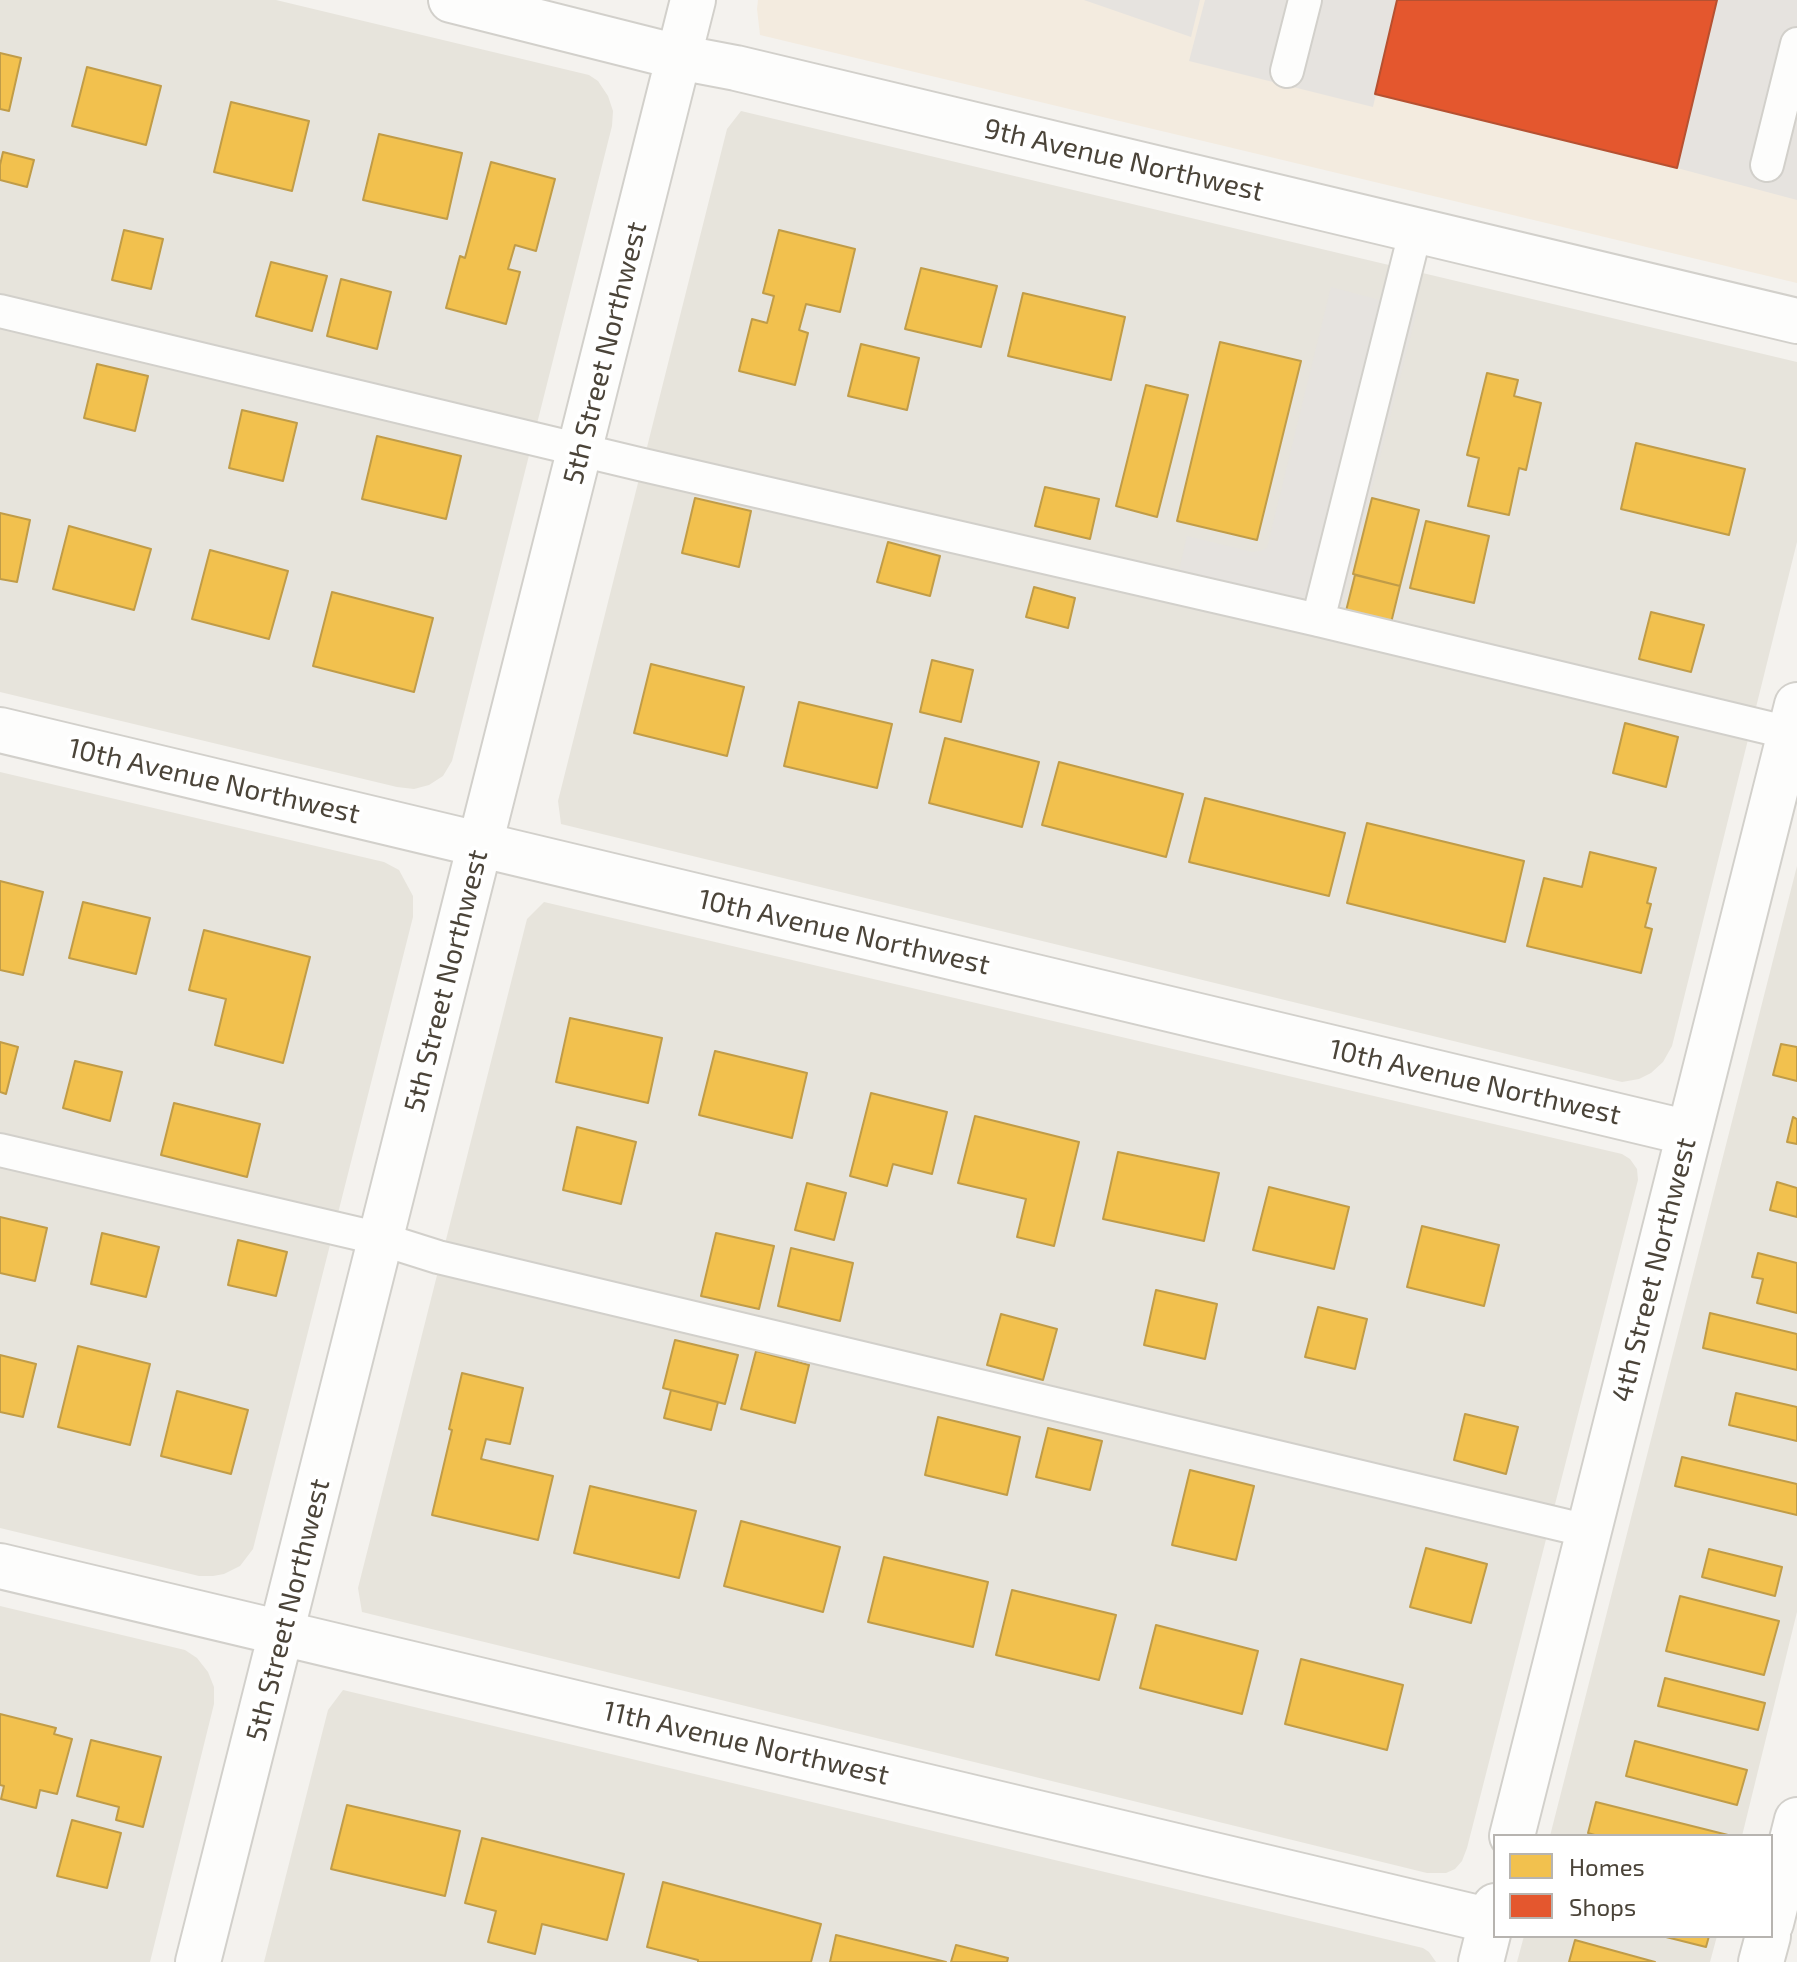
<!DOCTYPE html>
<style>
body{margin:0}
#map{position:relative;width:1797px;height:1962px;overflow:hidden;background:#f4f2ee;font-family:"Exo 2",sans-serif}
canvas{display:block}
.legend{position:absolute;left:1493px;top:1834px;width:280px;height:104px;box-sizing:border-box;background:#fff;border:2px solid #b7b4b0;margin:0;padding:10px 14px;list-style:none;font-size:24px;color:#4b4439}
.legend li{display:flex;align-items:center;gap:16px;height:40px}
.legend b{width:40px;border:2px solid #b7b4b0}
</style>
<div id="map">
<canvas width="1797" height="1962"></canvas>
<ul class="legend">
<li><b style="height:22px;background:#f2c14e"></b>Homes</li>
<li><b style="height:22px;background:#e4572e"></b>Shops</li>
</ul>
</div>
<script>
const c = document.querySelector('canvas').getContext('2d');
c.lineJoin = 'round';
function paint(path, color) {
  c.fillStyle = color;
  c.fill(path, 'evenodd');
}
function stroke(path, color, width, dash) {
  c.strokeStyle = color;
  c.lineWidth = width;
  c.lineCap = dash ? 'butt' : 'round';
  c.setLineDash(dash || []);
  c.stroke(path);
}
function drawText(font, color, halo, rows, align = 'center') {
  c.font = font + ' "Exo 2",sans-serif';
  c.lineWidth = 8;
  c.setLineDash([]);
  c.textBaseline = 'middle';
  c.strokeStyle = halo;
  c.fillStyle = color;
  for (const [text, x, y, turn = 0] of rows) {
    c.save();
    c.translate(x, y);
    c.rotate((+turn || 0) * Math.PI / 180);
    c.textAlign = isNaN(turn) ? turn : align;
    if (halo) c.strokeText(text, 0, 0);
    c.fillText(text, 0, 0);
    c.restore();
  }
}
const residential = new Path2D(`
 M0,0H276L589,75L598,81L608,96L613,111L612,126L452,761L443,776L429,785L414,789L397,787L0,692Z
 M741,111L1797,362V542L1672,1046L1663,1062L1651,1073L1639,1079L1622,1082L561,824L558,801L727,129Z
 M0,772L384,862L399,870L413,896V917L253,1549L240,1566L224,1574L213,1576H199L0,1528Z
 M1797,866V1612L1742,1836H1550Z
 M544,902L1622,1154L1630,1159L1637,1169L1638,1180L1467,1848L1462,1861L1455,1869L1446,1873H1427L362,1612L358,1588L527,919Z
 M0,1606L185,1650L197,1658L208,1672L214,1687V1704L150,1962H0Z
 M343,1690L1423,1948L1429,1952L1436,1962H264L328,1710Z
 M1524,1936H1717L1710,1962H1517Z`);
const commercial = new Path2D(`
 M758,0H1797V283L760,35L757,9Z`);
const parking = new Path2D(`
 M1084,0H1200L1191,37Z
 M1205,0H1397L1373,107L1189,61Z
 M1717,0H1797V200L1677,168Z
 M1331,287L1417,310L1340,615L1178,575L1187,536L1252,552L1260,551L1267,548Z`);
const homes = new Path2D(`
 M0,53L21,58L9,111L0,109Z
 M87,67L161,86L146,145L72,126Z
 M231,102L309,121L292,191L214,172Z
 M379,134L462,153L447,219L363,200Z
 M3,152L34,160L27,187L0,180V165Z
 M491,162L555,179L536,251L515,245L508,269L520,272L506,324L446,308L460,256L465,258Z
 M124,230L163,239L151,289L112,280Z
 M779,230L855,249L840,312L806,304L799,330L808,333L795,385L739,371L752,319L767,323L774,296L763,293Z
 M271,262L327,276L312,331L256,316Z
 M921,268L997,286L981,347L905,329Z
 M341,279L391,292L377,349L327,336Z
 M1023,293L1125,317L1111,380L1008,356Z
 M1220,342L1301,361L1257,540L1177,521Z
 M861,344L919,358L907,410L848,396Z
 M97,364L148,376L135,431L84,418Z
 M1487,373L1518,380L1514,396L1541,403L1526,470L1519,468L1509,515L1468,506L1479,458L1467,455Z
 M1146,385L1188,395L1157,517L1116,506Z
 M242,410L297,423L283,481L229,468Z
 M377,436L461,456L446,519L362,499Z
 M1636,443L1745,469L1729,535L1621,509Z
 M1045,487L1099,499L1090,539L1035,526Z
 M695,498L751,511L739,567L682,553Z
 M1372,498L1419,510L1400,586L1353,574Z
 M0,513L30,520L17,582L0,579Z
 M1426,521L1489,536L1474,603L1410,588Z
 M69,526L151,549L134,610L53,589Z
 M888,542L940,556L930,596L877,582Z
 M210,550L288,571L269,639L192,619Z
 M1355,575L1400,586L1391,623L1346,611Z
 M1034,587L1075,598L1068,628L1026,617Z
 M332,592L433,618L414,692L313,666Z
 M1651,612L1704,625L1691,672L1639,659Z
 M932,660L973,670L961,722L920,712Z
 M651,664L744,687L727,756L634,733Z
 M799,702L892,724L877,788L784,766Z
 M1625,723L1678,737L1666,787L1613,773Z
 M945,738L1039,762L1022,827L929,803Z
 M1059,762L1183,794L1166,857L1042,825Z
 M1205,798L1345,833L1329,896L1189,862Z
 M1367,823L1524,861L1505,942L1347,903Z
 M1590,852L1656,868L1647,903L1651,904L1645,927L1652,929L1641,973L1527,946L1544,878L1582,887Z
 M0,881L43,892L23,975L0,970Z
 M83,902L150,918L136,974L69,958Z
 M204,930L310,957L283,1063L215,1045L226,999L189,990Z
 M570,1018L662,1038L648,1103L556,1082Z
 M0,1042L18,1047L6,1094L0,1092Z
 M1781,1044L1797,1047V1081L1773,1075Z
 M715,1051L807,1073L792,1138L699,1115Z
 M75,1061L122,1072L110,1121L63,1108Z
 M871,1093L947,1112L932,1174L893,1164L887,1186L850,1176Z
 M174,1103L260,1124L247,1177L161,1155Z
 M975,1116L1079,1142L1054,1246L1017,1237L1026,1199L958,1183Z
 M1793,1117L1797,1119V1144L1787,1142Z
 M577,1127L636,1142L621,1204L563,1190Z
 M1118,1152L1219,1173L1204,1241L1103,1219Z
 M1777,1182L1797,1188V1217L1770,1210Z
 M807,1183L846,1193L834,1240L795,1230Z
 M1269,1187L1349,1207L1334,1269L1253,1250Z
 M0,1217L47,1228L35,1281L0,1273Z
 M1422,1226L1499,1245L1484,1306L1407,1287Z
 M102,1233L159,1247L146,1297L91,1284Z
 M716,1233L774,1246L759,1309L701,1296Z
 M238,1240L287,1252L276,1296L228,1285Z
 M791,1248L853,1263L840,1321L778,1306Z
 M1758,1253L1797,1263V1313L1757,1303L1763,1279L1752,1277Z
 M1156,1290L1217,1304L1205,1359L1144,1345Z
 M1318,1307L1367,1319L1355,1369L1305,1357Z
 M1710,1313L1797,1334V1370L1703,1348Z
 M1001,1314L1057,1329L1043,1380L987,1365Z
 M675,1340L738,1355L725,1404L663,1388Z
 M78,1346L150,1364L130,1445L58,1427Z
 M756,1351L809,1365L795,1423L741,1409Z
 M0,1355L36,1364L23,1417L0,1412Z
 M462,1373L523,1388L510,1444L486,1439L481,1459L553,1476L538,1540L432,1515L452,1430L449,1429Z
 M671,1390L718,1402L711,1430L664,1418Z
 M177,1391L248,1410L231,1474L161,1456Z
 M1736,1393L1797,1407V1441L1729,1425Z
 M1465,1414L1518,1427L1506,1474L1454,1460Z
 M938,1417L1020,1437L1007,1495L925,1475Z
 M1048,1428L1102,1441L1090,1490L1036,1477Z
 M1682,1457L1797,1484V1515L1675,1486Z
 M1190,1470L1254,1486L1236,1560L1172,1545Z
 M590,1486L696,1511L679,1578L574,1553Z
 M741,1521L840,1547L823,1612L724,1586Z
 M1426,1548L1487,1564L1471,1623L1410,1607Z
 M1709,1549L1782,1567L1775,1596L1702,1577Z
 M884,1557L988,1582L973,1647L868,1622Z
 M1012,1590L1116,1615L1099,1680L996,1655Z
 M1680,1596L1779,1621L1764,1675L1666,1651Z
 M1156,1625L1258,1651L1242,1714L1140,1688Z
 M1301,1659L1403,1685L1387,1750L1285,1724Z
 M1665,1678L1765,1703L1758,1730L1658,1706Z
 M0,1714L56,1728L54,1734L72,1739L57,1794L40,1790L36,1808L1,1799L4,1786L0,1785Z
 M91,1740L161,1757L143,1827L116,1820L119,1807L77,1796Z
 M1635,1741L1747,1770L1737,1805L1626,1776Z
 M1596,1802L1732,1836H1598L1588,1833Z
 M347,1805L460,1831L445,1896L331,1869Z
 M72,1820L121,1833L107,1888L57,1876Z
 M482,1838L624,1874L607,1940L542,1924L535,1954L488,1942L496,1911L465,1903Z
 M663,1882L821,1924L811,1962H698V1960L647,1947Z
 M836,1935L946,1962H830Z
 M1662,1936H1709L1706,1947Z
 M1575,1940L1655,1962H1569Z
 M956,1945L1008,1958L1007,1962H951Z`);
const shops = new Path2D(`
 M1397,0H1717L1677,168L1375,94Z`);
const service = new Path2D(`
 M1287,71L1305,0
 M1767,165L1797,44
 M0,311L639,464L1318,620L1790,733
 M1318,620L1416,229
 M0,1150L381,1239L438,1257L1588,1531`);
const minor = new Path2D(`
 M451,0L678,57L736,68L1797,321
 M0,730L1689,1133
 M0,1566L1491,1921
 M1512,1836L1797,705
 M1771,1923L1797,1820
 M198,1962L693,0
 M1481,1962L1495,1906
 M1761,1962L1768,1936`);
const streetNames = [
 ["9th Avenue Northwest",1124,160,13],
 ["5th Street Northwest",605,353,-76],
 ["10th Avenue Northwest",214,781,13],
 ["10th Avenue Northwest",844,932,13],
 ["5th Street Northwest",446,981,-76],
 ["10th Avenue Northwest",1475,1082,13],
 ["4th Street Northwest",1654,1270,-76],
 ["5th Street Northwest",288,1610,-76],
 ["11th Avenue Northwest",746,1743,13]
];
paint(residential, '#e7e4dc');
paint(commercial, '#f3ebdf');
paint(parking, '#e6e3df');
paint(homes, '#f2c14e');
stroke(homes, '#c09c48', 2);
paint(shops, '#e4572e');
stroke(shops, '#b65131', 2);
stroke(service, '#d2d0cb', 36);
stroke(minor, '#d2d0cb', 48);
stroke(service, '#fdfdfc', 32);
stroke(minor, '#fdfdfc', 44);
drawText('28px', '#4b4439', '#fff', streetNames);
</script>
